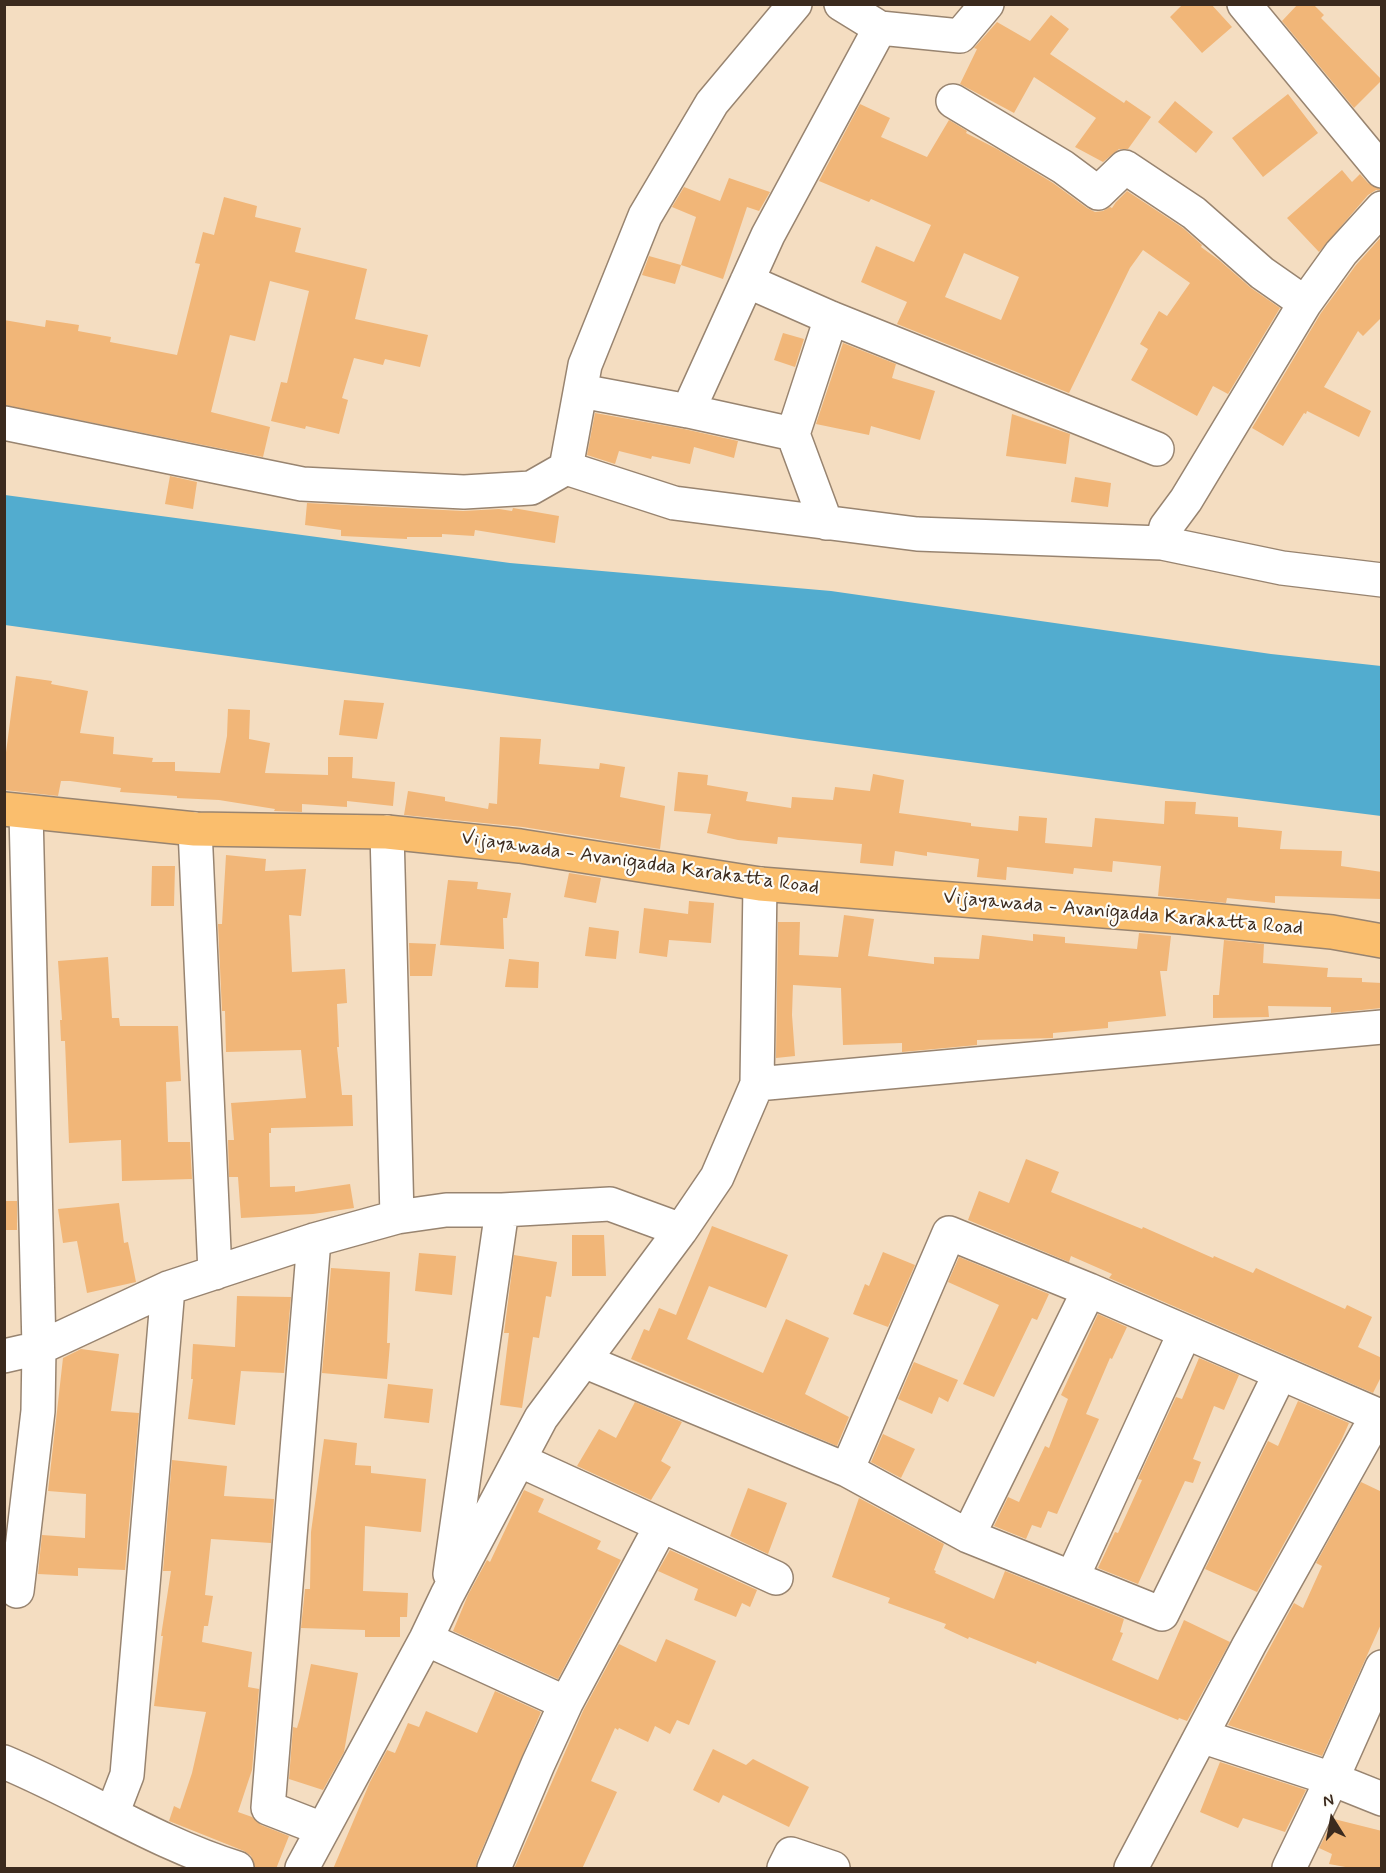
<!DOCTYPE html>
<style>
body{margin:0}
#map{position:relative;width:1386px;height:1873px;overflow:hidden;background:#f4ddc1;font-family:Mynerve,sans-serif}
canvas{display:block}
.frame{position:absolute;inset:0;border:6px solid #3b2a1e;pointer-events:none}
.north{position:absolute;left:1302px;top:1789px;width:60px;height:60px;-webkit-text-stroke:4px #fdfcf7;paint-order:stroke;rotate:349deg;font-size:16px;font-weight:700;line-height:24px;text-align:center;color:#3b2a1e}
.north::after{content:'';display:block;margin:auto;width:21px;height:27px;background:#3b2a1e;clip-path:polygon(50% 0,100% 100%,50% 72%,0 100%)}
</style>
<div id="map">
<canvas width="1386" height="1873"></canvas>
<div class="frame"></div>
<div class="north">N</div>
</div>
<script>
const c = document.querySelector('canvas').getContext('2d');
c.lineJoin = 'round';
function paint(path, color) {
  c.fillStyle = color;
  c.fill(path, 'evenodd');
}
function stroke(path, color, width, dash) {
  c.strokeStyle = color;
  c.lineWidth = width;
  c.lineCap = dash ? 'butt' : 'round';
  c.setLineDash(dash || []);
  c.stroke(path);
}
function drawText(font, color, halo, rows, align = 'center') {
  c.font = font + ' Mynerve,sans-serif';
  c.lineWidth = 4.5;
  c.setLineDash([]);
  c.textBaseline = 'middle';
  c.strokeStyle = halo;
  c.fillStyle = color;
  for (const [text, x, y, turn = 0] of rows) {
    c.save();
    c.translate(x, y);
    c.rotate((+turn || 0) * Math.PI / 180);
    c.textAlign = isNaN(turn) ? turn : align;
    if (halo) c.strokeText(text, 0, 0);
    c.fillText(text, 0, 0);
    c.restore();
  }
}
const water = new Path2D(`
 M5,495L510,563L831,591L1271,654L1381,666V816L1207,794L800,739L473,690L5,625Z`);
const building = new Path2D(`
 M1183,4H1211L1232,27L1202,53L1170,17Z
 M1298,4H1313L1324,15L1321,18L1382,80L1354,108L1282,21Z
 M1051,15L1069,29L1050,54L1124,103L1126,100L1151,117L1128,149H1119L1103,162L1075,147L1096,118L1034,77L1014,113L960,84L977,49L974,48L997,22L1030,41Z
 M1288,94L1318,133L1263,177L1232,138Z
 M1175,101L1213,132L1196,153L1158,122Z
 M860,104L890,118L881,137L927,157L949,120L967,131L966,133L997,149L1053,183L1087,208L1095,212L1103,211L1110,207L1112,208L1116,202L1127,191L1183,228L1202,245L1201,247L1219,260L1251,288L1280,308L1228,394L1213,386L1197,416L1131,380L1148,349L1140,344L1159,311L1167,316L1190,283L1143,250L1130,268L1069,393L897,324L907,302L861,282L876,246L914,262L931,225L871,199L869,202L819,181ZM964,253L1019,277L1001,320L945,297Z
 M1342,170L1352,182L1360,174L1368,183L1382,190H1376L1368,195L1319,252L1287,218Z
 M729,178L770,192L759,211L747,207L723,279L681,265L696,217L672,207L684,187L720,201Z
 M224,197L257,206L255,217L301,228L295,252L367,269L355,319L428,335L420,367L385,359L383,365L354,358L342,398L348,400L339,434L306,426L305,429L271,421L281,382L287,383L309,291L270,281L255,341L230,335L211,412L270,427L263,457L4,405V320L45,327L46,320L79,325L78,331L111,337L110,342L177,355L200,264L195,263L203,232L214,235Z
 M1382,236V317L1363,336L1358,331L1324,387L1371,411L1359,437L1307,411L1306,414L1304,413L1283,446L1252,428L1321,313L1356,265Z
 M649,256L681,265L675,284L642,275Z
 M783,333L804,339L795,367L774,360Z
 M843,343L896,364L892,378L935,391L920,440L871,426L869,435L816,424Z
 M595,413L684,429L738,441L734,458L694,447L690,464L652,456L651,459L619,451L615,464L587,455Z
 M1012,414L1070,434L1066,464L1006,456Z
 M170,476L197,482L193,509L165,504Z
 M1075,477L1111,483L1108,507L1071,502Z
 M307,503L463,511L499,509L512,511L513,508L559,516L555,543L475,530L474,536L442,534V537H407V539L341,536V530L305,525Z
 M16,676L52,681L51,684L88,691L80,733L114,737L113,754L153,758L152,762H175V771L220,773L227,736L228,709L250,710L249,739L270,743L265,773L328,775V757H353L352,778L395,782L393,806L347,801V807L302,804V812L274,811L275,809L219,800L177,798V796L120,792L121,788L70,781H61L58,796L4,790L5,760Z
 M344,700L384,703L377,739L339,735Z
 M500,737L541,739L539,764L599,769L600,763L625,767L620,797L665,806L660,849L523,827L404,815L408,791L445,797V801L488,809L489,803L497,804Z
 M678,772L708,775L707,785L748,792L746,801L791,808L792,797L833,800L835,787L870,791L873,774L904,780L899,813L971,823V826L1018,831L1019,816L1047,818L1045,843L1092,847L1095,818L1164,824L1165,801L1196,802L1195,814L1238,817V827L1282,831L1280,849L1342,851L1341,866L1382,872V899L1275,896V903L1227,898L1226,903L1158,896L1161,866L1113,861L1112,872L1074,868L1073,874L1007,867L1006,880L977,877L979,859L927,852V856L895,851L893,866L860,863L862,844L778,837L777,844L738,840L707,833L711,814L674,811Z
 M226,855L266,859L265,871L306,869L301,916L289,915L292,972L345,969L347,1003L337,1004L339,1047H337L342,1095H352L353,1126L271,1128V1133H269L270,1187L295,1186V1192L350,1184L354,1208L313,1214L241,1218L238,1177H229L228,1140H234L231,1103L306,1098L301,1050L226,1052L225,1011H222L218,924H222Z
 M152,866H175L174,906H151Z
 M569,873L601,878L596,903L564,897Z
 M448,880L478,882L477,889L511,893L507,918H503L504,949L440,945Z
 M689,901L714,903L711,943L669,940L667,957L639,953L644,908L688,914Z
 M844,915L874,919L868,956L934,964V957L979,959L982,935L1033,941V934L1065,937V943L1137,949L1139,933L1171,936L1167,971H1160L1166,1016L1108,1022V1028L1053,1033V1038L977,1040V1045L902,1052V1043L843,1045L841,988L793,985L792,1015L795,1056L776,1058L778,922H800L799,955L838,957Z
 M589,927L619,931L616,959L585,956Z
 M1224,940L1264,944L1263,963L1328,968L1327,977L1362,978V982L1382,983V1008L1331,1013V1007L1268,1006L1269,1017L1213,1018V995H1219Z
 M409,943L436,944L432,976H410Z
 M108,957L112,1018H119L120,1026H178L181,1081L166,1082L168,1142H190L192,1179L122,1181L121,1140L69,1143L65,1041H61L60,1020H62L58,961Z
 M509,959L539,962L538,988L505,987Z
 M1026,1159L1059,1172L1051,1192L1142,1229L1143,1227L1213,1258L1214,1256L1253,1273L1256,1268L1345,1309L1347,1305L1372,1317L1358,1347L1382,1358V1375L1373,1393L1109,1278L1112,1274L1071,1256L1069,1262L968,1220L979,1191L1009,1203Z
 M4,1201H17V1230H4Z
 M119,1203L124,1243L128,1242L136,1282L87,1293L77,1241L63,1243L58,1209Z
 M712,1226L788,1255L766,1308L709,1286L687,1339L763,1373L786,1319L829,1338L805,1394L849,1417L837,1446L631,1359L644,1329L649,1331L659,1308L676,1315Z
 M572,1235H604L606,1276H572Z
 M883,1252L915,1265L888,1327L853,1314L865,1284L869,1286Z
 M419,1253L456,1256L452,1295L415,1291Z
 M514,1255L557,1262L551,1297L546,1296L539,1338L533,1337L522,1408L500,1405L509,1333H504Z
 M959,1257L1049,1294L1037,1320L1032,1318L994,1397L963,1384L999,1305L948,1282Z
 M331,1268L390,1272L387,1343H390L387,1379L322,1373Z
 M237,1296L291,1297L284,1373L241,1371L235,1425L188,1419L193,1379H191L193,1344L235,1347Z
 M1098,1314L1127,1327L1112,1359L1110,1358L1086,1414L1099,1419L1057,1514L1048,1511L1041,1528L1032,1525L1026,1539L994,1526L1008,1497L1019,1502L1045,1446L1049,1448L1068,1399L1061,1395Z
 M81,1349L119,1354L111,1411L139,1413L125,1570L78,1568V1576L38,1574L42,1535L85,1538L86,1494L48,1491L63,1358Z
 M1199,1358L1239,1375L1224,1410L1214,1406L1193,1459L1201,1462L1193,1483L1185,1481L1138,1584L1098,1568L1115,1532L1118,1533L1142,1480L1138,1479L1176,1397L1182,1399Z
 M914,1362L958,1380L948,1402L939,1397L932,1414L898,1399Z
 M388,1384L433,1389L429,1423L384,1418Z
 M1298,1401L1349,1423L1341,1441L1257,1592L1205,1569L1268,1441L1278,1446Z
 M635,1402L682,1422L661,1461L671,1467L651,1500L577,1466L599,1429L616,1438Z
 M883,1434L915,1449L901,1478L871,1462Z
 M324,1439L357,1443L355,1465L371,1466V1473L426,1479L421,1532L365,1526L363,1591L408,1593L407,1617H400V1637H365V1630L301,1628L305,1589H310L311,1532Z
 M172,1460L227,1466L224,1496L274,1499L271,1543L211,1539L205,1595L213,1596L208,1626H204L202,1642L252,1652L248,1687L259,1689L252,1770L238,1812L252,1817L261,1825L289,1836L276,1869H255L251,1856L244,1851L169,1821L174,1806L180,1809L192,1773L206,1712L154,1706L163,1636H161L171,1571H163Z
 M1361,1482L1382,1492V1622L1322,1756L1228,1725L1294,1603L1303,1608L1322,1566L1316,1563Z
 M748,1488L787,1503L768,1554L730,1536Z
 M524,1490L544,1499L538,1512L601,1541L597,1549L621,1560L558,1679L453,1631L468,1595L487,1560L490,1562Z
 M859,1498L944,1544L934,1570L936,1571L935,1573L994,1599L1005,1571L1124,1619L1120,1632L1123,1633L1112,1660L1158,1680L1184,1620L1230,1642L1187,1721L1179,1718L1178,1720L1037,1661L1036,1664L969,1637L968,1639L944,1628L946,1624L888,1603L890,1598L832,1577Z
 M670,1550L757,1590L750,1607L742,1603L736,1617L694,1600L698,1589L658,1571Z
 M666,1639L716,1661L689,1725L677,1720L670,1734L655,1726L648,1742L619,1728L618,1730L615,1728L591,1781L617,1792L582,1869H514L583,1711L619,1644L656,1662Z
 M311,1664L358,1673L344,1752L323,1790L289,1779L293,1727L297,1728L300,1718Z
 M495,1691L541,1712L477,1861L476,1869H333L370,1782L387,1750L395,1753L408,1723L419,1727L426,1711L477,1733Z
 M713,1749L746,1765L753,1759L809,1787L789,1827L723,1795L719,1803L693,1790Z
 M1220,1762L1306,1790L1285,1832L1243,1818L1238,1828L1200,1812Z
 M1334,1819L1382,1831V1869L1351,1868L1329,1864L1332,1854L1319,1848Z`);
const street = new Path2D(`
 M841,4L880,28L960,36L987,4
 M1244,4L1382,171
 M953,101L1063,167L1098,193L1125,167L1194,213L1262,273L1305,303
 M747,281L831,318L1157,449
 M581,391L688,411L793,434L831,318
 M688,411L768,235L880,28
 M4,423L302,484L464,492L531,488L566,468L674,503L917,534L1162,543L1282,568L1382,580
 M793,434L826,523
 M566,468L585,365L645,216L712,103L795,4
 M1162,543L1166,527L1186,500L1305,303L1341,253L1382,208
 M26,812L39,1348L168,1288L314,1240L397,1217L446,1210H502L610,1204L681,1230
 M195,829L215,1273
 M387,832L397,1217
 M757,1084L1382,1027
 M314,1240L268,1808L322,1829
 M4,1356L39,1348L38,1411L17,1591
 M584,1361L847,1470L968,1536L1162,1614L1280,1374
 M519,1460L776,1578
 M847,1470L949,1233L1089,1290L1382,1417
 M968,1536L1089,1290
 M450,1574L502,1210
 M1073,1576L1185,1332
 M426,1639L566,1703
 M1201,1736L1332,1779L1382,1799
 M4,1762C83,1795 156,1843 237,1868
 M112,1814L127,1775L168,1288
 M302,1868L426,1639L447,1595L541,1418L681,1230L717,1177L757,1084L760,884
 M494,1868L538,1764L566,1703L661,1526
 M784,1868L791,1854L833,1868
 M1131,1868L1249,1645L1377,1416
 M1289,1868L1332,1779L1382,1667`);
const primary = new Path2D(`
 M4,809L195,829L387,832L520,846L760,884L1180,917L1332,932L1382,941`);
const streetNames = [
 ["Vijayawada - Avanigadda Karakatta Road",640,864,8],
 ["Vijayawada - Avanigadda Karakatta Road",1123,914,5]
];
paint(water, '#52accf');
paint(building, '#f1b678');
stroke(street, '#988470', 36);
stroke(primary, '#988470', 36);
stroke(street, '#fff', 33);
stroke(primary, '#fabe6d', 33);
drawText('20px', '#3b2a1e', '#fdfcf7', streetNames);
</script>
